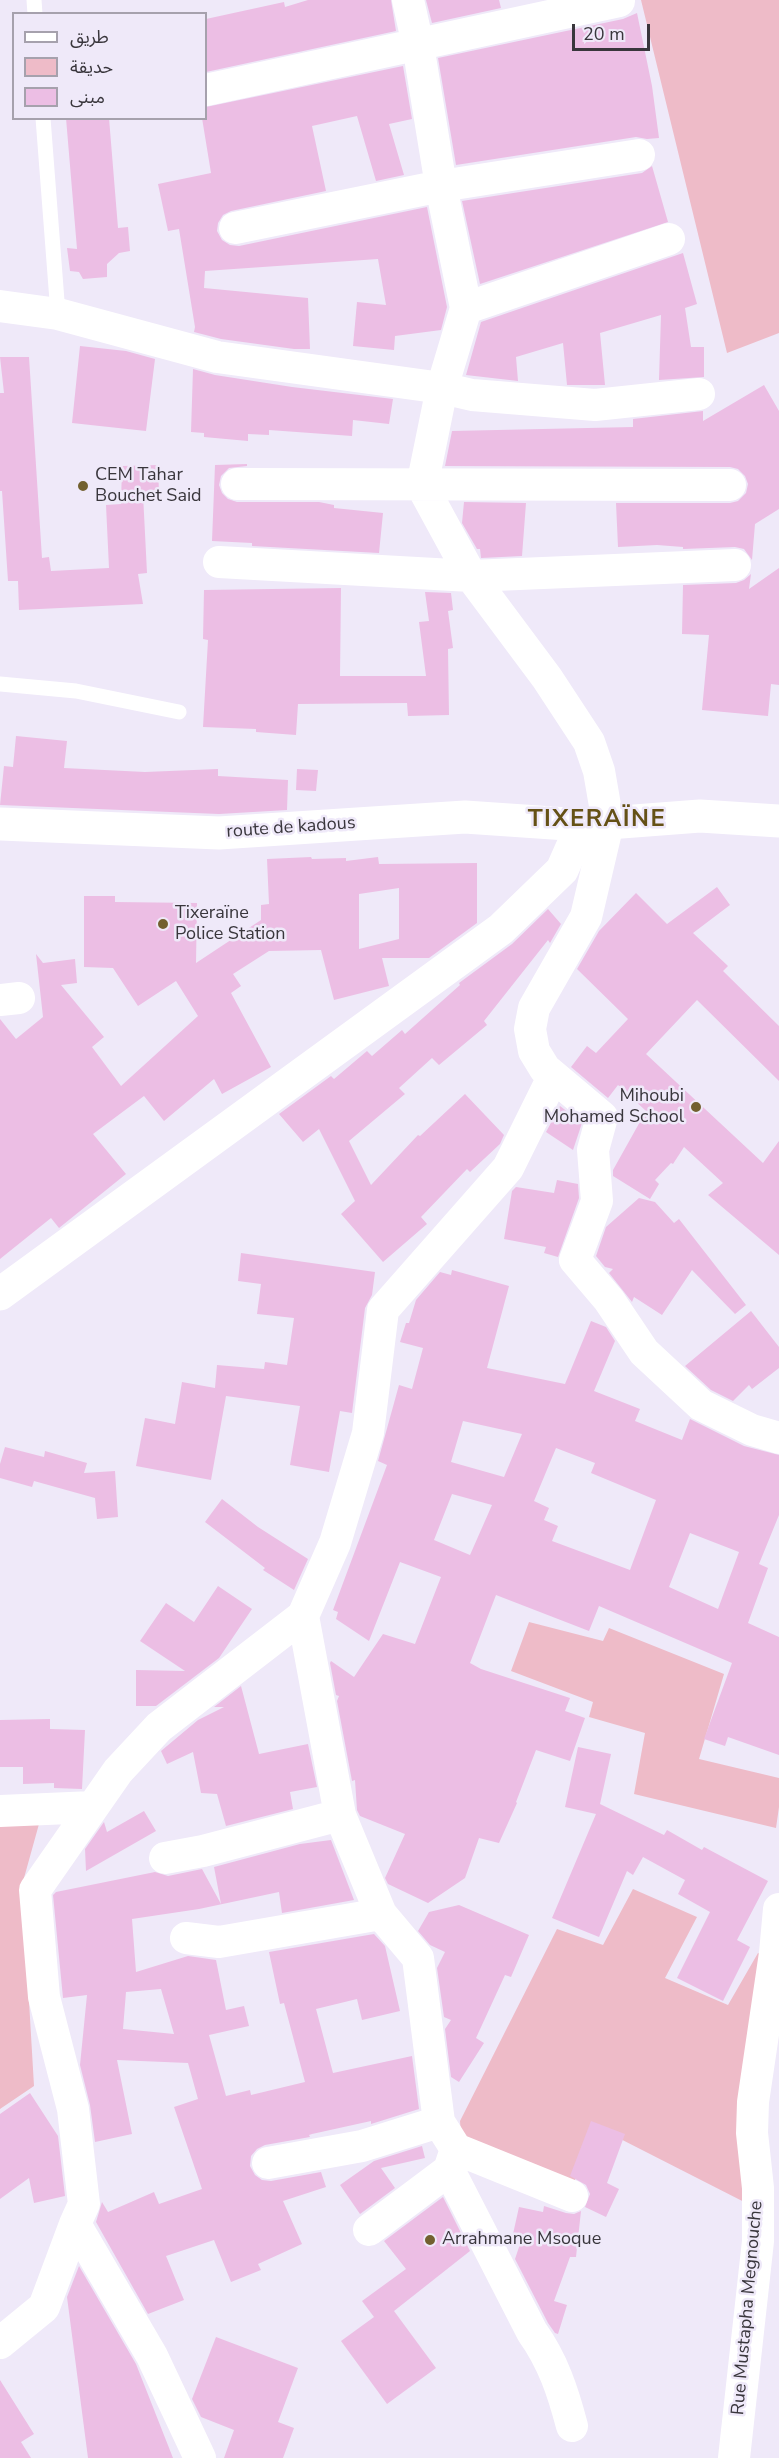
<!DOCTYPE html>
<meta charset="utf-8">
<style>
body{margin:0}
#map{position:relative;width:779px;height:2458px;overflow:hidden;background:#efe9f9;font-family:"Nunito Sans","Noto Sans Arabic",sans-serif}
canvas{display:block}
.legend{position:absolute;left:12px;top:12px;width:195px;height:108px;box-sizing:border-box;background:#efe9f9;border:2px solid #a6a1ad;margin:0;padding:8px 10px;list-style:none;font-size:18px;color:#39363c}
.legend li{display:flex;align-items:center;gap:12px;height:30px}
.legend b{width:30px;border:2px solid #a6a1ad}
.scale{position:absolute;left:572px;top:24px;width:78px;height:27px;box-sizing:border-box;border:3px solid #39363c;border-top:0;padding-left:8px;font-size:18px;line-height:21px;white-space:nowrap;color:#39363c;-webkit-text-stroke:4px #efe9f9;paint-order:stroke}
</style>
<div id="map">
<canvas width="779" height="2458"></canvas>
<ul class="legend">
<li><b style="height:8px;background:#fff"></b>طريق</li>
<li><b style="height:16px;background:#eebbc8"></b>حديقة</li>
<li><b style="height:16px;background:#ecbee4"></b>مبنى</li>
</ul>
<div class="scale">20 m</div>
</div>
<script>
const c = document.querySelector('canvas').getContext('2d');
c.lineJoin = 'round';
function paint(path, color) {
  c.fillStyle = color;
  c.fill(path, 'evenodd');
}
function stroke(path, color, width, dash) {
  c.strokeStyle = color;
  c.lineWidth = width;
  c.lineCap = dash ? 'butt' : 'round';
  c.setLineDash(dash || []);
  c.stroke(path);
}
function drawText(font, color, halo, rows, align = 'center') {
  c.font = font + ' "Nunito Sans",sans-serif';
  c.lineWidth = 5;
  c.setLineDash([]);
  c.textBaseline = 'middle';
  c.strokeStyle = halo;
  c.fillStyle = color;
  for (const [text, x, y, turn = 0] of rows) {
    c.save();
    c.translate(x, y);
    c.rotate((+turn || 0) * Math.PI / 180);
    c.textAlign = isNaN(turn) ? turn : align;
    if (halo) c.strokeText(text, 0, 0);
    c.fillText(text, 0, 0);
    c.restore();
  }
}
const green = new Path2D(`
 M641,0H779V333L727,353Z
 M529,1622L603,1641L609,1628L724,1674L699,1759L779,1778V1807L776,1828L634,1794L645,1733L589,1717L593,1702L511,1671Z
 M0,1821L39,1824L24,1878V1916L34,2086L0,2109Z
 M633,1889L697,1917L665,1978L728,2005L758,1953L768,1957L754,2207L593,2125L571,2192L461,2135L460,2121L557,1929L603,1945Z`);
const building = new Path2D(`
 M308,0H391L396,31L206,72V19L284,2L285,7Z
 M426,0H499L501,8L432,23Z
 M637,13L652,86L659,138L647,139L636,137L456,165L438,58L623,19Z
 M403,66L412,119L389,124L404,175L376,181L357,116L312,126L326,191L231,211L223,215L218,223L217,231L222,240L230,245L239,246L427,207L447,307L441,330L395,336L394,350L353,346L357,302L386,305L378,259L205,271L204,288L308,298L310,349H294L221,339L194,332L195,327L179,229L168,231L158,184L211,173L202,118H206V107Z
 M66,118H109L118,228L128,227L130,251L119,253L107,264V277L83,279L79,272L70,271L67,248L77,249Z
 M652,166L668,222L480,284L462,201L642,173Z
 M683,253L697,304L685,308L691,347H704V377L659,380L661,315L600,333L605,385H567L563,343L516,357L518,381L466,375L481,322Z
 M80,346L126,351L155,359L146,431L72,423Z
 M0,357H29L42,558L49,557L51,571L109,568L106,505L121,504L122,466L158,465L159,493L143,494L147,573L138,574L143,604L19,610L18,581H8L2,491H0V393H4Z
 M193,369L215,375L292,387L393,399L389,424L353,420L352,436L269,430V435L248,434V441L204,437V433L191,432Z
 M764,385L779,411V509L755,524L752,560L744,549L735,547L683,549V547L657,545L618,547L616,503H730L738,501L746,493L748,484L745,476L738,469L730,467L445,466L452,431L633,427V419L703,411V421Z
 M247,464V466L229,468L221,476L219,485L222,493L228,499L237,502H319L334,505V508L383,513L379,553L252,546V543L212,541L215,465Z
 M464,502L526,503L522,556L481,558L480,549H477L462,523Z
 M779,568V685L771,684L768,716L702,710L709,635L682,634L683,585L736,583L744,580L751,574L749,589Z
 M341,588L340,676H426L419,622L429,621L425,592L451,593L453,610L448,611L453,648L448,649L449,715L408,716L407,703L298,704L296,735L256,732V729L203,727L208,640L203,639L204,590Z
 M16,736L67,741L64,768L145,772L218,769V776L288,780L287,810L219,814L0,805L4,766L13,767Z
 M297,769L318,770L316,791L296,790Z
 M311,857L312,859L346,858V861L378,857L379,864L477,863V923L429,958H382L389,986L334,1000L321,950L269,951L233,974L241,986L231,993L271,1067L222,1094L214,1079L164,1121L144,1096L93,1134L126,1174L59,1228L51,1218L0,1259V1019L16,1039L43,1017L36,954L43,963L75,959L77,983L61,985L104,1037L92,1047L121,1086L198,1016L176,981L138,1006L113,968L84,967V896H115V902L197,903L196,963L261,920V905L269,904L267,859ZM399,888V939L359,949V894Z
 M717,887L730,905L693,933L728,966L723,971L779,1026V1081L697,1000L646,1054L763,1163L779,1141V1255L708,1195L723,1183L684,1147L673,1164L671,1163L655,1180L659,1184L650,1199L613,1176V1170L646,1111L618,1085L608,1098L571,1067L587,1046L596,1053L628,1019L577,969L599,931L636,893L667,924Z
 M548,909L561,924L550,943L548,940L484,1021L487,1025L439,1065L432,1058L399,1088L405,1094L349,1141L371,1185L418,1135L420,1136L465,1094L504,1135L500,1144L470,1172L467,1169L421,1217L427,1224L383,1262L341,1214L355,1201L319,1129L303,1142L279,1114L331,1076L334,1079L367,1051L372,1056L402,1030L405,1034L460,985L459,983L512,944Z
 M560,1106L582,1123L573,1150L546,1132Z
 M557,1180L578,1184L579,1198L558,1257L544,1253L546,1247L504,1239L512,1191L516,1187L554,1193Z
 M639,1198L655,1202L674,1223L679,1219L746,1305L735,1314L692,1270L662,1315L634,1297L632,1302L609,1273L613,1269L605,1267L596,1256L606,1227Z
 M241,1253L375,1272L372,1295L365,1308L352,1413L340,1411L329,1472L290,1465L300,1406L226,1396L211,1480L136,1466L145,1418L175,1424L182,1382L215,1388L217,1365L264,1369L265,1362L287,1365L294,1318L257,1314L261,1284L238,1281Z
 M452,1270L509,1286L487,1368L565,1384L591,1321L606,1327L615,1341L594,1391L640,1409L635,1421L682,1440L690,1419L744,1446L779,1455V1515L759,1564L768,1568L748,1623L779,1637V1755L728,1737L725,1746L704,1739L732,1663L599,1606L589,1631L496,1595L470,1663L481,1669L570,1698L565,1711L585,1718L570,1761L536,1750L516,1802L517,1803L499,1843L479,1838L465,1878L428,1903L388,1884L385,1878L405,1834L360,1816L357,1810L355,1780L352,1781L337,1701L339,1696L336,1695L330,1663L331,1661L354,1677L383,1634L415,1644L441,1577L400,1562L369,1641L336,1619L338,1612L333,1610L387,1465L378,1461L399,1385L412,1389L423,1348L400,1342L406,1323H409L416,1300L440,1272L451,1275ZM463,1421L522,1434L504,1477L451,1462ZM556,1448L595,1463L591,1473L656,1500L630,1570L552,1541L558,1526L544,1520L549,1508L534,1501ZM452,1494L492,1505L470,1555L434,1540ZM690,1533L739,1552L718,1609L669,1587Z
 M751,1311L779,1347V1368L752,1389L749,1385L733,1401L711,1390L685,1366Z
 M5,1447L44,1457L45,1451L87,1463L84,1473L115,1471L118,1517L97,1519L95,1498L34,1481L32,1487L0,1478V1464Z
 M222,1499L258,1527L308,1559L294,1590L263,1570L265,1568L205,1522Z
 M218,1586L252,1609L219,1658L156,1706H136V1670L185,1671L140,1641L166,1603L194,1622Z
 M241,1686L259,1754L308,1744L317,1787L290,1792L293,1809L226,1826L217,1794L201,1793L193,1752L167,1764L161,1751L198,1720L224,1707H214Z
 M50,1719V1729L85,1730L82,1789L54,1788V1783L23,1784V1767H0V1720Z
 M578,1747L611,1754L600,1804L664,1835L667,1830L702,1850L704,1847L768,1881L737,1940L750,1947L723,2001L677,1978L710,1912L678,1894L685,1880L643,1857L633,1875L627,1871L599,1937L552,1918L596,1814L565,1807Z
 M144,1811L156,1831L86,1871L85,1849L104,1822L107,1832Z
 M331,1840L354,1900L282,1913L279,1892L199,1909L132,1919L136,1972L188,1956L216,1960L226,2010L244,2006L249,2026L209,2035L226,2096L250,2090L251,2095L305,2082L284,2003L280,2004L269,1952L374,1934L385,1946L400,2011L362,2020L357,1999L316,2009L333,2073L412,2056L419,2109L371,2124V2121L312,2134L309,2135L310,2137L265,2145L257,2149L251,2156L250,2166L255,2175L262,2180L271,2181L321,2172L326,2187L283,2201L302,2244L258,2264L261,2270L231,2282L214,2240L166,2256L184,2300L148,2314L96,2222L102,2202L108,2212L154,2192L159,2204L202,2189L174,2107L198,2099L188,2063L117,2060L132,2134L95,2142L90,2105L80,2065L87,1995L63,1998L53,1895L56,1892L155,1872L168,1876L202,1869L221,1904L214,1867L300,1844ZM161,1989L174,2034L123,2029L126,1992Z
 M459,1905L529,1935L511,1977L505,1975L476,2038L484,2043L459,2082L451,2077L445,2029L451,2020L444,2017L437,1968L445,1952L430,1945L418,1931L429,1912Z
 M30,2093L58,2136L65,2196L34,2203L29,2178L0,2199V2114Z
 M591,2121L625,2134L607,2183L619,2189L606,2217L585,2207L590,2194L586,2185L570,2176Z
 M422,2146L425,2158L381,2168L395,2188L360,2214L340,2185L374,2161Z
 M443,2197L470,2251L394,2311L436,2368L387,2404L341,2341L374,2317L362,2301L406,2269L384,2241Z
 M544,2206L566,2213L574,2214L581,2211L576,2257H570L554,2301L567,2305L558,2334L555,2333L548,2323L515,2259L520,2244L511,2243L519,2207L543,2212Z
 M79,2266L136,2364L173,2458H88L67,2297Z
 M216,2337L298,2368L278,2422L294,2428L283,2458H224L234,2430L201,2417L192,2399Z
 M0,2380L34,2434L21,2442L31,2458H0Z`);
const lane = new Path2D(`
 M34,0L35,14
 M43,118L58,314
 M0,684L76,691L179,712`);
const street = new Path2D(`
 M408,0L418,45L441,186L466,308L442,388L422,486L471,576L547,678L589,742L599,771L608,823L586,917L534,1008L530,1029L534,1051L545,1069L602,1117L593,1150L597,1201L575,1260L609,1300L644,1352L701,1405L752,1430L779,1438
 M206,90L619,1
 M235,228L441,186L639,155
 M0,306L58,314L217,357L442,388L472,395L595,405L699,394
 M466,308L669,239
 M237,484L730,485
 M219,562L471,576L735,565
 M0,1000L19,998
 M303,1616L340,1815L381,1914L418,1958L439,2122L456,2149L449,2170L532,2332C553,2361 563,2392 572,2426
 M0,1811L93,1807
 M165,1858L203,1851L340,1815
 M186,1938L219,1942L381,1914
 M456,2149L572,2196
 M268,2163L362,2146L439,2122
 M369,2230L449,2170
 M0,2343L44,2307L75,2224
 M200,2458L152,2356L75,2224L84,2204L73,2109L44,1997L35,1890L118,1771L159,1727L303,1616L335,1543L368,1433L383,1310L508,1168L553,1077
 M734,2458L758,2241V2188L752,2133L753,2102L775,1953L779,1909`);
const secondary = new Path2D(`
 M0,824L219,833L465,817L582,825L700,816L779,821
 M0,1294L501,929L562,870L582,825`);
const markers = [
 [83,486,6,"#72602f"],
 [163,924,6,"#72602f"],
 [696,1107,6,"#72602f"],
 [430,2240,6,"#72602f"]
];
const poiNames = [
 ["CEM Tahar",95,476],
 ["Bouchet Said",95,497],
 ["Tixeraïne",175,914],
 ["Police Station",175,935],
 ["Mihoubi",684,1097,"right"],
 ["Mohamed School",684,1118,"right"],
 ["Arrahmane Msoque",442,2240]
];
const streetNames = [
 ["route de kadous",291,828,-4],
 ["Rue Mustapha Megnouche",748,2308,-85]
];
const districtNames = [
 ["TIXERAÏNE",597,820]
];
paint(green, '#eebbc8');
paint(building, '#ecbee4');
stroke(lane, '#fff', 15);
stroke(street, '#fff', 32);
stroke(secondary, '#fff', 33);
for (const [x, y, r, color] of markers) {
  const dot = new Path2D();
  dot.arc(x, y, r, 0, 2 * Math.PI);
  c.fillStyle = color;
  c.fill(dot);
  stroke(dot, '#efe9f9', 2);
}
drawText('18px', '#39363c', '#efe9f9', poiNames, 'left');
drawText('18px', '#39363c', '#efe9f9', streetNames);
c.letterSpacing = '1.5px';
drawText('bold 24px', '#655116', '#efe9f9', districtNames);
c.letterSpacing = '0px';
</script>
